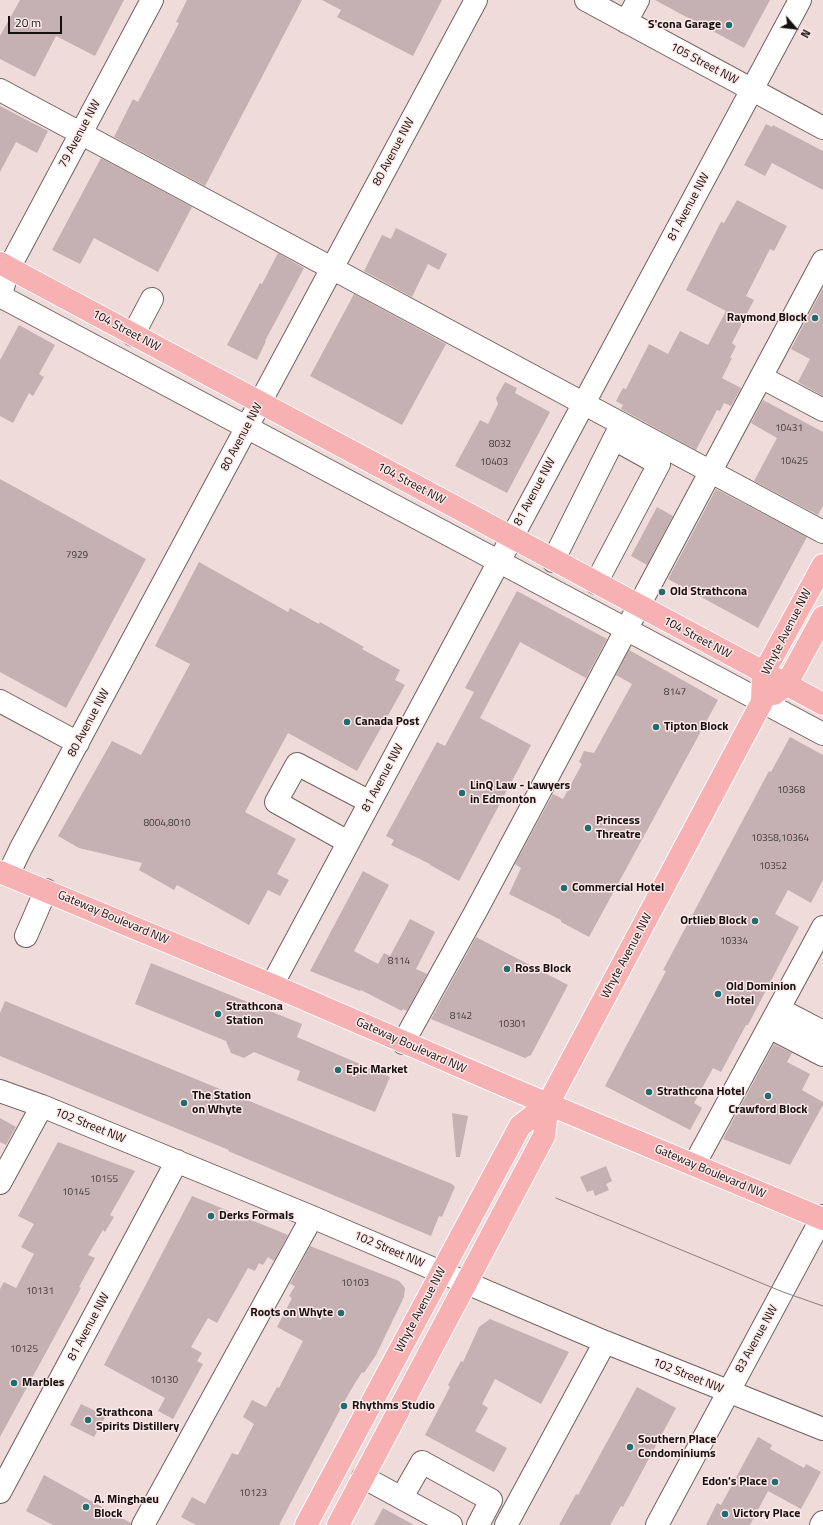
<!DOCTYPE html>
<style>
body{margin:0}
#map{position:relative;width:823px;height:1525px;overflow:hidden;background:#f0dbdb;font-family:"Titillium Web",sans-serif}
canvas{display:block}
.north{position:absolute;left:775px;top:8px;width:40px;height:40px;-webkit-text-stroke:3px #fde9e8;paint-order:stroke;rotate:118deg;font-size:11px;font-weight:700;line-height:16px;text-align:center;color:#161010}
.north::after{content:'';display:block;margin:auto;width:14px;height:18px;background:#161010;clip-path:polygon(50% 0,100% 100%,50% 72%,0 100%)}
.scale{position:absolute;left:8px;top:16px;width:54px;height:18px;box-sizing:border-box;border:2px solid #161010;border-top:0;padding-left:5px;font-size:12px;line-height:14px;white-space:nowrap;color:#161010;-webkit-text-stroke:3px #fde9e8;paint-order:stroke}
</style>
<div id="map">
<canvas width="823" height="1525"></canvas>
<div class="north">N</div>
<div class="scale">20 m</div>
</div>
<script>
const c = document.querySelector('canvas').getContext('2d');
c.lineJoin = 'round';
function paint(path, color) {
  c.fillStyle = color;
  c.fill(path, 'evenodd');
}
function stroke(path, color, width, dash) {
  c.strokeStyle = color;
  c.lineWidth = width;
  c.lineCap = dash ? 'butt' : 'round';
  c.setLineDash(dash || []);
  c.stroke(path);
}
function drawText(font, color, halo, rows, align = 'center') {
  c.font = font + ' "Titillium Web",sans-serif';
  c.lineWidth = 3;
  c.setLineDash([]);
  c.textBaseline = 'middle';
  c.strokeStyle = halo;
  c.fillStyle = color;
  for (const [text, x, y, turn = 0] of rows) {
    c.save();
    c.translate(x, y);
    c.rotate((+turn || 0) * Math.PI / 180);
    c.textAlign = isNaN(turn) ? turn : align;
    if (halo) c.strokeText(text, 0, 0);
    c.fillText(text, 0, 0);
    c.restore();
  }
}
const building = new Path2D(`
 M20,0H124L95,56L56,36L35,77L0,59V36Z
 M187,0H302L205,186L114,137L133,99L138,102L179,23L176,22Z
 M322,0H442L413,56L337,17L341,10Z
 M655,0H770L744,48Z
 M0,106L48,131L37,153L16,142L0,172Z
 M766,124L772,127L773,125L823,151V190L772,163L765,176L744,165Z
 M101,158L192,207L158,272L94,238L80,264L52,250Z
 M737,200L787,226L774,251L770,249L746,296L754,300L732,343L736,346L730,358H732L722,378L741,388L731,406L724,403L720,411L717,410L696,450L621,409L623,405L616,401L623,388L626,389L649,344L668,354L680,331L708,345L726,311L686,290L721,222L724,223Z
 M396,228L447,254L439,270L428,264L412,297L364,271L382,235L391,239Z
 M278,253L304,268L265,341H266L257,360L227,345L260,283L262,284Z
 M823,288V396L798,382L810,359L791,349Z
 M354,294L446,344L402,425L310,376Z
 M19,325L55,345L39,374L44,377L33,396L29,393L13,423L0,416V360Z
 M505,382L517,388L515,393L550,412L507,493L455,466L480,420L488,424L498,404L496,398Z
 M763,400L823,432V506L818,515L754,481L777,438L751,423Z
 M0,479L146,559L66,708L0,672Z
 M716,489L807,537L758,628L668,579Z
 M657,507L673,516L647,565L631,556Z
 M199,562L288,612L290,608L319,624L320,622L364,647L362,649L400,670L395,680L405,685L357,771L288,733L245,812L296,839L277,874L289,880L280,896L268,890L249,925L177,885L174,890L139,870L142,863L79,848L58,836L112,741L141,755L190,664L155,646Z
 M517,591L607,639L586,678L520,642L480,718L531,745L459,881L430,865V864L391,845L394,840L386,836L437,742L445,746L474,692L465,688Z
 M629,650L718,700L589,937L561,922V920L509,894L521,868L515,864L553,794L563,799L582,764L579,762L584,751L594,753L632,684L616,675Z
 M790,737L823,755V880L811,903L788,890L775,914L799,927L748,1025H746L721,1072L713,1068L694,1103L702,1108L690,1130L605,1086L666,971L663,970L769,771L771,772Z
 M363,871L389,885L354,951L378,964L384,953L390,956L410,919L435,932L416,969L427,974L407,1011L403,1009L402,1011L361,990L360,991L310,971Z
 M476,937L568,985L531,1055L525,1058L431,1019Z
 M151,963L302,1024L297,1037L390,1077L375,1112L297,1080L300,1071L254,1052L244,1058L231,1053L226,1041L135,1004Z
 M5,1001L452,1184L455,1187L442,1217L439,1216L431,1236L228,1151L229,1150L0,1056V1013Z
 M774,1044L792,1053L787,1062L810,1074L802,1090L823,1102V1105L790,1165L723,1139Z
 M452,1113L468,1116L460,1157H456Z
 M0,1118L16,1127L6,1145L0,1142Z
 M58,1142L135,1171L110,1215L114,1217L105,1232L103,1230L88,1255L95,1258L79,1287L81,1288L0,1437V1289L4,1282L16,1288L34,1254L21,1247L34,1224L18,1216Z
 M606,1166L612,1181L606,1184L609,1190L595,1196L593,1190L587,1192L580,1177Z
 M192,1196L288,1235L274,1261L268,1257L263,1265L259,1263L255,1271L248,1268L217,1323L208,1318L191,1347L202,1353L197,1361L203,1364L173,1419L158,1411L165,1398L104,1365Z
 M310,1246L399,1281L405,1288L404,1297L376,1355L364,1373L362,1372L349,1393L279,1525H196L181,1517L192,1497L205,1504L232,1453L238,1455L254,1424L243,1417L252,1400L266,1407L277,1387L279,1388L303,1341L277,1327L292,1298L289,1296L295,1286L290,1284Z
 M490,1319L569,1352L541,1404L495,1379L482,1404L488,1408L475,1431L507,1448L494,1472L425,1435L450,1387L448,1385L461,1361L463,1362L479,1327Z
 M637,1387L676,1408L623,1507L621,1506L610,1525H559L576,1494L578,1495Z
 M81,1404L106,1416L94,1437L70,1425Z
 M758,1437L772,1445L770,1449L804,1468L806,1464L821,1472L801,1509L768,1491L750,1525H706L717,1503L721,1505Z
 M44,1475L131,1523V1525H53L26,1511Z
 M383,1508L414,1525H374Z`);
const minor = new Path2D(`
 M586,0L823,128
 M626,22L638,0
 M0,90L823,532
 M0,296L823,734
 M0,297L9,268L152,0
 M133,335L152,299
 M761,377L823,410
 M553,561L620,427
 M596,583L659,464L614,439
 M0,701L78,743
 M348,842L276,802L297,764L370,802
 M8,875L21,848L476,0
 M26,936L46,890
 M272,985L800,0
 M779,1009L823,1032
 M769,1027L823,1055
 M403,1043L476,911L823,261
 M0,1091L42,1106L312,1217L605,1342L823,1429
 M694,1165L823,927
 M0,1183L42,1106
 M363,1477L451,1525
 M0,1492L177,1161
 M402,1497L422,1462L491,1500L478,1525
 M143,1525L312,1217
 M506,1525L605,1342
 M657,1525L823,1216
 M821,1525L823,1522`);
const major = new Path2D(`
 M0,263L823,704
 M774,694L786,685L823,617
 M0,872L272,985L517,1091L823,1219
 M306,1525L520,1126L548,1104
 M338,1525L544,1136L548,1104L762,702L763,674L823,565`);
const tram = new Path2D(`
 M556,1198L783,1292L823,1306`);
const markers = [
 [729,25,4,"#206c70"],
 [815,318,4,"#206c70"],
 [662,592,4,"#206c70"],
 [347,722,4,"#206c70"],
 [656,727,4,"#206c70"],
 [462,793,4,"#206c70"],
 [588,828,4,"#206c70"],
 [564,888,4,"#206c70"],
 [755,921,4,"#206c70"],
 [507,969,4,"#206c70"],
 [718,994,4,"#206c70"],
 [218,1014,4,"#206c70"],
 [338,1070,4,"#206c70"],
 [649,1092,4,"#206c70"],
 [768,1096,4,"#206c70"],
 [184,1103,4,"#206c70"],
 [211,1216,4,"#206c70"],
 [341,1313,4,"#206c70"],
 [14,1383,4,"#206c70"],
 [344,1406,4,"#206c70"],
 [88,1420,4,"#206c70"],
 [630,1447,4,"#206c70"],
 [775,1482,4,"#206c70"],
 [86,1507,4,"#206c70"],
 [725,1514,4,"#206c70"]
];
const numberNames = [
 ["10431",789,429],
 ["8032",500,445],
 ["10425",794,462],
 ["10403",494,463],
 ["7929",77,556],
 ["8147",675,693],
 ["10368",791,791],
 ["8004,8010",167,824],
 ["10358,10364",780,839],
 ["10352",773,867],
 ["10334",734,942],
 ["8114",399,962],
 ["8142",461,1017],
 ["10301",512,1025],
 ["10155",104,1180],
 ["10145",76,1193],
 ["10103",355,1284],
 ["10131",40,1292],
 ["10125",24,1350],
 ["10130",164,1381],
 ["10123",253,1494]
];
const poiNames = [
 ["S'cona Garage",721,25,"right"],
 ["Raymond Block",807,318,"right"],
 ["Old Strathcona",670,592],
 ["Canada Post",355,722],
 ["Tipton Block",664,727],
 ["LinQ Law - Lawyers",470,786],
 ["in Edmonton",470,800],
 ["Princess",596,821],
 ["Threatre",596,835],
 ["Commercial Hotel",572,888],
 ["Ortlieb Block",747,921,"right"],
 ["Ross Block",515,969],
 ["Old Dominion",726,987],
 ["Hotel",726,1001],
 ["Strathcona",226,1007],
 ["Station",226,1021],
 ["Epic Market",346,1070],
 ["Strathcona Hotel",657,1092],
 ["The Station",192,1096],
 ["on Whyte",192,1110],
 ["Crawford Block",768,1110,"center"],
 ["Derks Formals",219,1216],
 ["Roots on Whyte",333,1313,"right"],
 ["Marbles",22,1383],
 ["Rhythms Studio",352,1406],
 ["Strathcona",96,1413],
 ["Spirits Distillery",96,1427],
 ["Southern Place",638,1440],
 ["Condominiums",638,1454],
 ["Edon's Place",767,1482,"right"],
 ["A. Minghaeu",94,1500],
 ["Block",94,1514],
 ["Victory Place",733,1514]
];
const streetNames = [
 ["105 Street NW",704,64,28],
 ["79 Avenue NW",80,134,-62],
 ["80 Avenue NW",394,152,-62],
 ["81 Avenue NW",689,207,-62],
 ["104 Street NW",126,331,28],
 ["80 Avenue NW",242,437,-62],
 ["104 Street NW",411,484,28],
 ["81 Avenue NW",535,492,-62],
 ["Whyte Avenue NW",787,632,-63],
 ["104 Street NW",697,638,28],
 ["80 Avenue NW",89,723,-62],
 ["81 Avenue NW",383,778,-62],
 ["Gateway Boulevard NW",113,918,23],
 ["Whyte Avenue NW",627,956,-62],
 ["Gateway Boulevard NW",411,1046,24],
 ["102 Street NW",90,1126,22],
 ["Gateway Boulevard NW",710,1172,23],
 ["102 Street NW",389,1250,23],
 ["Whyte Avenue NW",421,1310,-62],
 ["81 Avenue NW",89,1327,-62],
 ["83 Avenue NW",757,1339,-61],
 ["102 Street NW",688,1376,22]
];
paint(building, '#c5b1b1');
stroke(minor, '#726160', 24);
stroke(major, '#fff', 24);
stroke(minor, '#fff', 22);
stroke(major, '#f8b1b3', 22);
stroke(tram, '#8b7d7d', 1);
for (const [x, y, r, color] of markers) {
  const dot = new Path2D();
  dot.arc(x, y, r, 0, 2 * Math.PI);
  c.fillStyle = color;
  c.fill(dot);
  stroke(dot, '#fde9e8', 1.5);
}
drawText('10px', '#423838', null, numberNames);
drawText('bold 12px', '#161010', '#fde9e8', poiNames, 'left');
drawText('12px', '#161010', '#fde9e8', streetNames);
</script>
